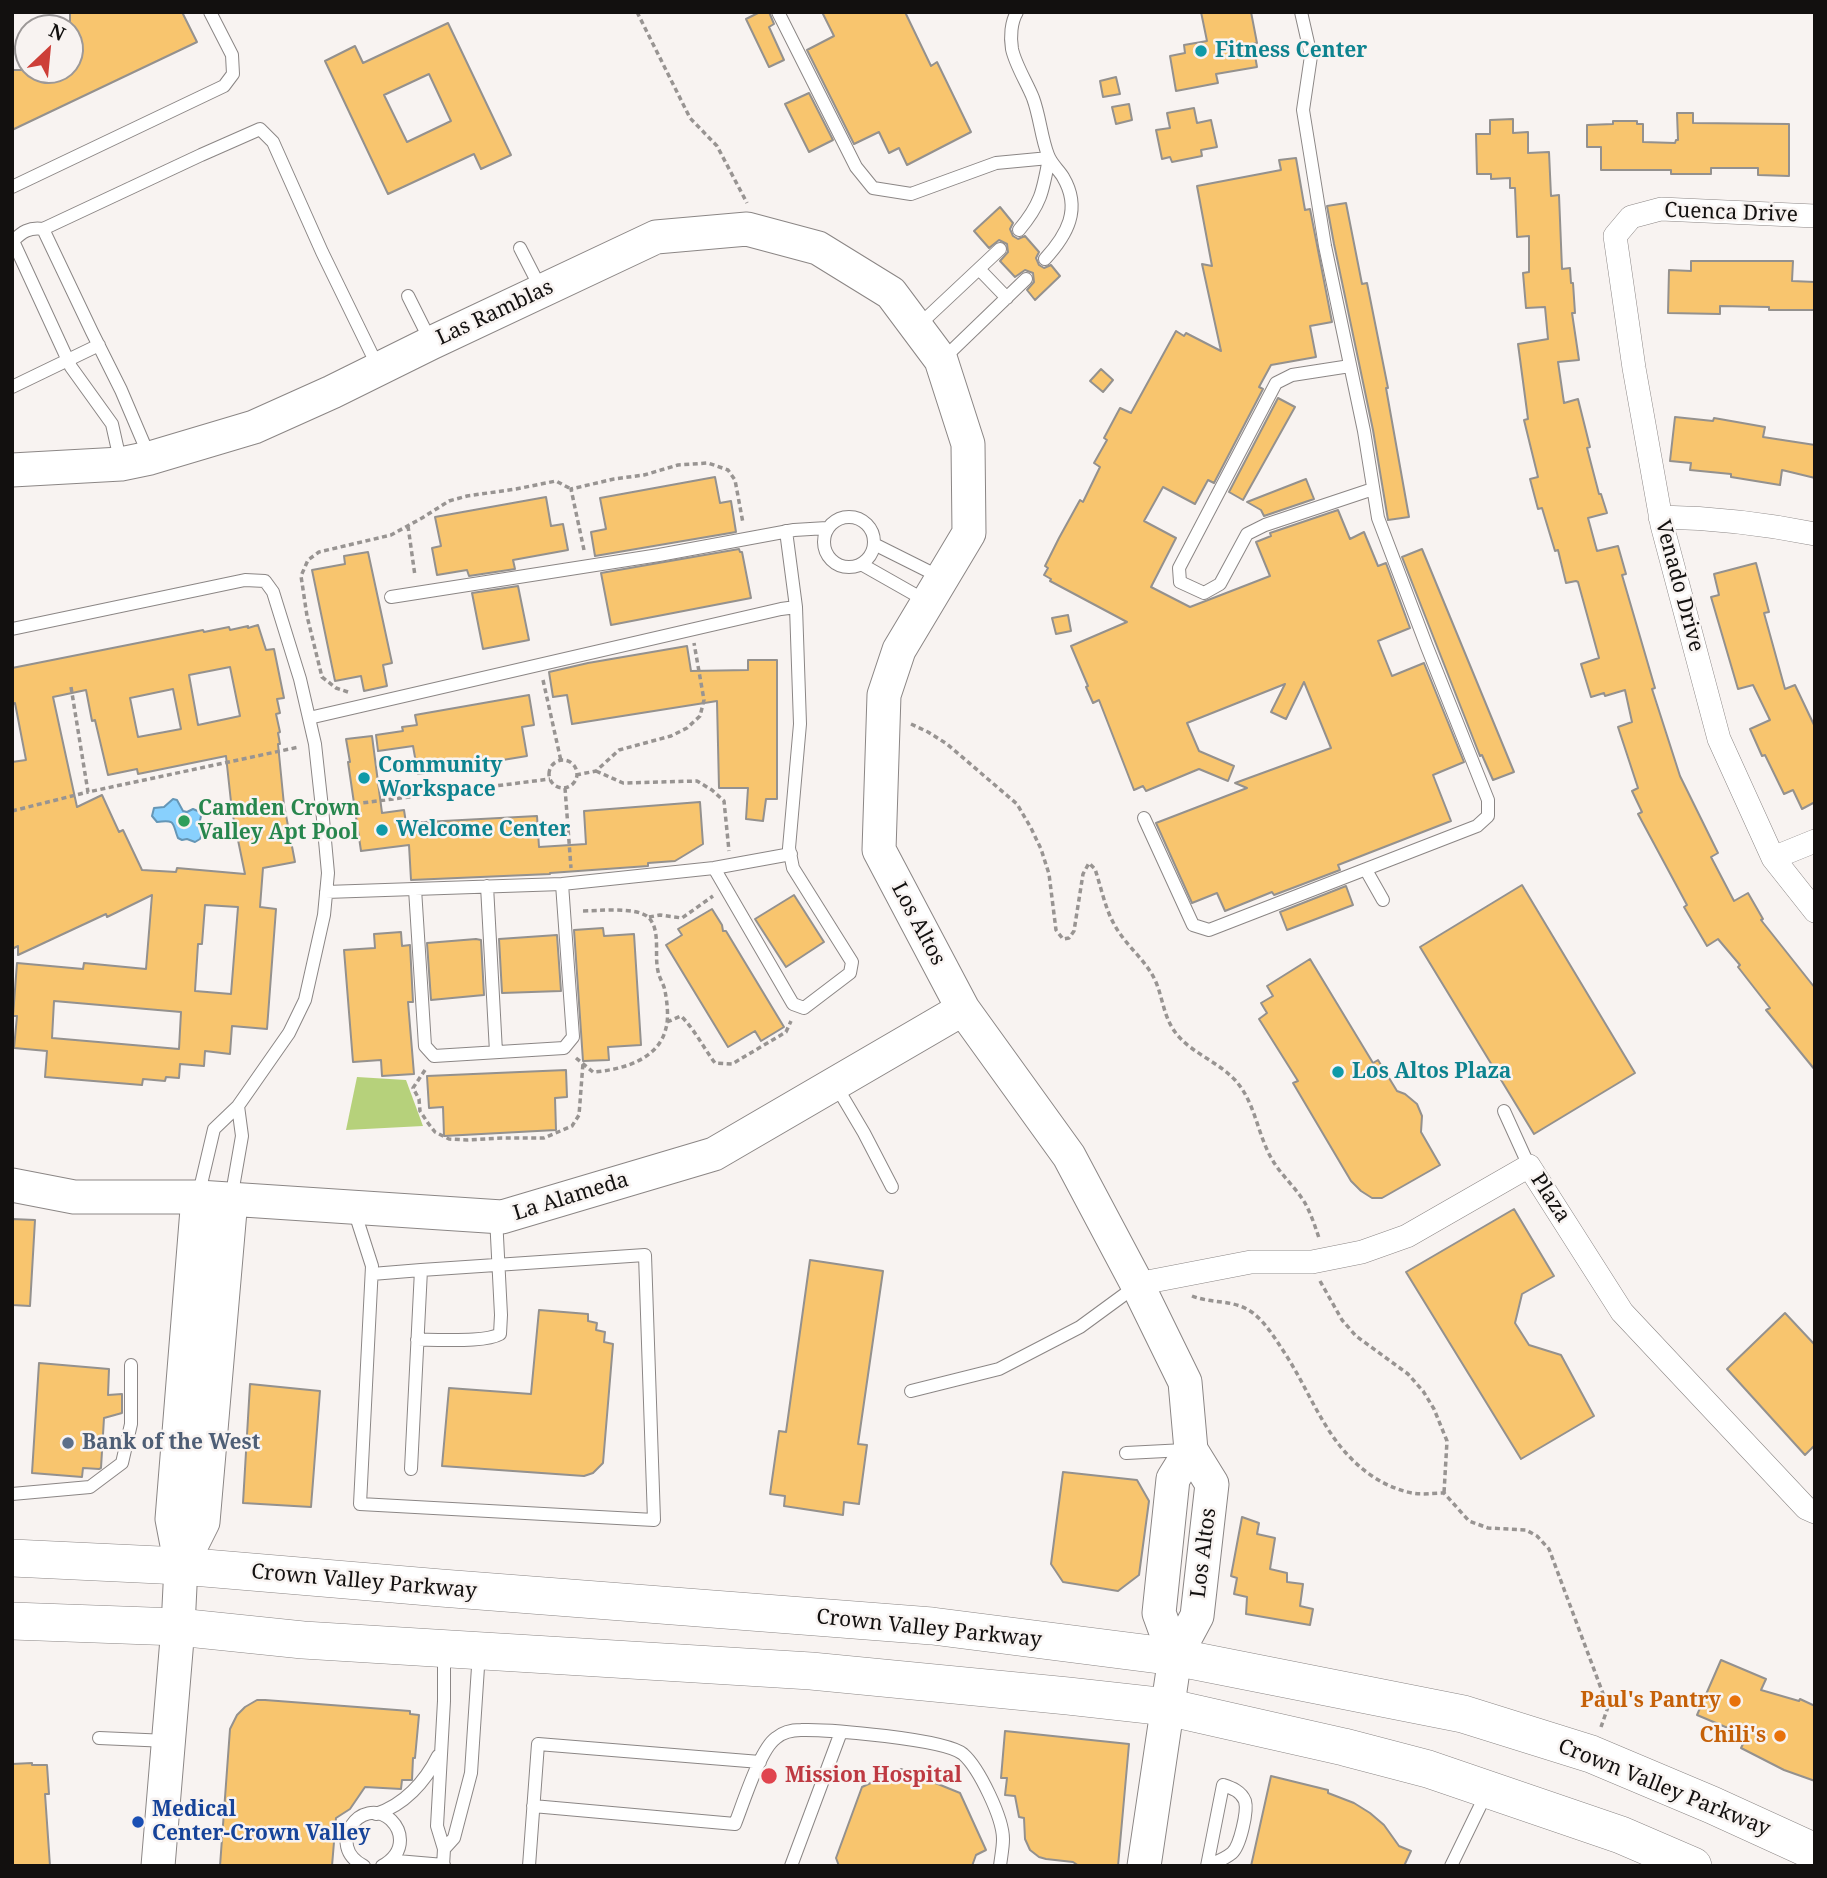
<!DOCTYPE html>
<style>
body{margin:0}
#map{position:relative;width:1827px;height:1878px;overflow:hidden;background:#f8f3f1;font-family:"Noto Serif",serif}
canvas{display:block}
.frame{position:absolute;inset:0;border:14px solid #12100f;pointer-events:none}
.north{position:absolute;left:14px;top:14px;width:70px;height:70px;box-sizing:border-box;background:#f8f3f1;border:2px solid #9c9897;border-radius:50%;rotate:26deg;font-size:19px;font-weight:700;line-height:28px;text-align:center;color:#12100f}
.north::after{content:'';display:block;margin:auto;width:24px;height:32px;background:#cd3f38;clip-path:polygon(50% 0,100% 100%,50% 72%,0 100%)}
</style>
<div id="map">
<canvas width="1827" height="1878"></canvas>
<div class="frame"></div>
<div class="north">N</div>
</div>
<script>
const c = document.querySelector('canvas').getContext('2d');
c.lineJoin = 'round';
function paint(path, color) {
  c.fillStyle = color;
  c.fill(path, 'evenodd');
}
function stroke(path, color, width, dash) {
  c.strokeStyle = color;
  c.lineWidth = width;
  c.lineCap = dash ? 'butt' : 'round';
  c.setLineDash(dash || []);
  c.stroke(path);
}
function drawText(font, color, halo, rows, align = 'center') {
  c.font = font + ' "Noto Serif",serif';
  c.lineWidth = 5;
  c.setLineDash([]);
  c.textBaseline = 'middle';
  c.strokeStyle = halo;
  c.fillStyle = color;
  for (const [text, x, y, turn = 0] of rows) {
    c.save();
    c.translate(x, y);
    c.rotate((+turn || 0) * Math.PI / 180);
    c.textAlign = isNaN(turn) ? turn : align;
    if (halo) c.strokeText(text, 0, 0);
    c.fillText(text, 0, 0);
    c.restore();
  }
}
const green = new Path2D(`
 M357,1077L406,1080L423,1126L346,1130Z`);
const water = new Path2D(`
 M173,799L177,800L183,811L187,812L193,809L200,812L201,816L199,825L202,834L200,839L195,842L187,839L182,840L178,838C172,824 177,819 157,822L152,816L154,808L164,807Z`);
const building = new Path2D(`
 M70,12H182L197,42L12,130V70H70Z
 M760,12H769L774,24L769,27L784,60L769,67L746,19Z
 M822,12H905L931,66L937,62L971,132L907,165L899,148L889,153L879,132L854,144L807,50L834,36Z
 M1201,12H1251L1257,43L1253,44L1257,67L1216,74L1218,83L1176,91L1170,56L1185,53L1184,45L1207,41Z
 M448,23L511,155L481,169L474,154L388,194L325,61L355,46L363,63ZM429,74L451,121L407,142L384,95Z
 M1116,77L1120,94L1103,97L1100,81Z
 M809,93L833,140L809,152L785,104Z
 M1129,104L1132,120L1116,124L1112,107Z
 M1194,108L1197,123L1211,120L1217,147L1201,150L1202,156L1172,162L1170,157L1162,159L1156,130L1170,128L1167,113Z
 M1677,113H1693V123L1789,124V176L1758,175V168H1711V174H1671V170H1601V147H1587V125L1613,124V121H1637V124H1643V142L1675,143L1676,140H1678Z
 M1513,119V133L1528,132V153L1549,152L1551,196L1559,195L1562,269L1570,268L1571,283H1573L1575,313H1572L1579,360L1558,362L1564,403L1578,399L1590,447L1587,448L1599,494H1601L1607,513L1588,518L1597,551L1618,546L1626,574L1622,575L1655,688L1652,689L1680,776L1718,853L1711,857L1734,901L1748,893L1763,919L1761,920L1815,988V1070L1766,1010L1770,1008L1738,967L1740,965L1718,939L1707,946L1684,907L1687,905L1638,814L1642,812L1632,791L1638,788L1618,727L1632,722L1625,690L1605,696L1604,693L1591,697L1581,664L1599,658L1578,582L1576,581L1566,583L1558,550L1555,551L1542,508L1538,509L1530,479L1538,477L1524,420L1528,419L1518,344L1548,339L1545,307L1526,308L1523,273L1529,272V236L1517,237L1515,188H1510V178L1491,179V174H1477L1476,134H1490V120Z
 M1296,158L1305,210L1310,209L1332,322L1310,326L1316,357L1271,365L1259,387L1263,389L1214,483L1208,480L1195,504L1163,487L1144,521L1176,538L1151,587L1190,607L1270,576L1256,542L1271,536L1270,533L1338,510L1350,539L1364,532L1378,566L1386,563L1410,628L1378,641L1392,676L1424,663L1464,762L1433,775L1451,821L1338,865L1340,870L1274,895L1272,892L1225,911L1217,893L1192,903L1156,823L1247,788L1235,783L1331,748L1304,682L1286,719L1271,712L1285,684L1187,723L1199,751L1234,766L1228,781L1199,769L1146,791L1143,786L1134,790L1099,700L1093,703L1086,687L1088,686L1071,646L1127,622L1050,581L1051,579L1044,575L1048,568L1045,566L1059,538L1080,500L1083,502L1100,467L1094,463L1107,440L1104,438L1120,408L1131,413L1176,331L1184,336L1186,333L1221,351L1202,264L1212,266L1197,186L1281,170L1279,160Z
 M1346,203L1362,284L1367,283L1388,388H1386L1409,517L1388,520L1373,430L1334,244L1327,206Z
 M1000,207L1013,223L1010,229L1013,236L1018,239L1025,236L1039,252L1036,258L1039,265L1044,268L1051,265L1060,276L1035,300L1027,290L1034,282L1033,273L1025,270L1015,277L1000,261L1008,252L1007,244L999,240L989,248L974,231Z
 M1691,261H1793L1792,281L1815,282V310H1769V307L1720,306V314L1668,313L1669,270L1691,271Z
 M1101,369L1113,380L1103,392L1090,381Z
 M1278,398L1295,407L1243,500L1229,492Z
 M1675,417L1713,421L1714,418L1765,427L1763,437L1815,445V478L1782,470L1780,485L1731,477V474L1690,470L1691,463L1670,461Z
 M715,477L720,503L731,501L736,532L595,556L591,532L606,529L600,498Z
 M1306,479L1314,499L1264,516L1261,510L1247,502Z
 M546,497L551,526L563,524L568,550L513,560L515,569L469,576L467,570L437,575L432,548L441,546L435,517Z
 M739,549L740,552H742L751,598L611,625L601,573Z
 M1422,549L1514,772L1493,780L1482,755L1480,756L1402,557Z
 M368,552L392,663L383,665L387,686L364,691L361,676L335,681L312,570L345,564L344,556Z
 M1756,563L1769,612L1764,613L1785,689L1795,685L1815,727V802L1802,809L1793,790L1784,794L1765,755L1762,756L1750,729L1770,720L1753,685L1738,689L1711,597L1719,595L1714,574Z
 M518,586L529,640L483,649L472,593Z
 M1068,615L1071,631L1056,634L1052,618Z
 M258,625L266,650L274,649L284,698L277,699L280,713L276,714L280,732L278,733L280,744H278L284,805L295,862L263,868L260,907L276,909L267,1029L232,1026L230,1054L205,1051L204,1066L180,1064L179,1078L166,1077L165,1081L143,1079L142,1085L45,1077L47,1051L14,1048L17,1016H13L17,963L83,969L84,963L146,969L152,895L107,917L106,914L18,955V946L12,949V762L26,760L15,703L12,704V668L203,630L204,632L229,627L230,630L248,626V628ZM230,667L240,716L198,725L189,675ZM173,689L181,729L138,737L130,698ZM86,690L92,721L95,720L108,775L137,769L138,774L226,756L232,811L245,874L177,868L176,872L142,870L123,830L119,832L102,795L77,807L53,697ZM205,905L238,907L231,994L195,991L198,944H202ZM54,1001L181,1012L179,1049L52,1038Z
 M687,646L691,671L748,670V660H777V799H766L763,821L746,819L748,788H719L717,701L572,724L567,695L553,697L549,672L588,663Z
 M529,695L534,725L522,727L527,756L418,774L413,746L378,751L376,735L403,731L402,727L417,725L415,715Z
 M372,736L382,813L404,810L406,823L537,816L539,847L586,844L584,811L700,802L703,844L675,861L648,863V866L550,873V874L411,880L409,845L361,851L348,762H350L346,739Z
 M1522,885L1635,1073L1534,1134L1420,947Z
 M1346,886L1353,905L1287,930L1280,912Z
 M794,895L824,942L786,967L755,919Z
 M712,909L722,925L723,931H726L729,936L784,1027L761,1041L755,1031L728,1047L666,945L682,935L678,929Z
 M603,928L604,936L634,934L641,1045L608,1047L609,1060L583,1061L574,930Z
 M401,932L402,946L410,945L413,1002H408L414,1074L382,1076L381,1060L353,1062L344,950L375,948L374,934Z
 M557,935L561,991L502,993L499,939Z
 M476,939L481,940L484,995L431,1000L427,943Z
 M1310,959L1373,1063L1378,1060L1397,1091L1405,1094L1417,1104L1422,1116L1421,1132L1440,1165L1382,1198H1372L1361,1191L1351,1181L1293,1083L1298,1081L1259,1019L1267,1013L1261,1003L1273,996L1267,986Z
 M566,1070L567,1097L555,1098L556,1130L444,1136L443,1107L429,1108L427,1076Z
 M1514,1209L1554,1276L1522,1294L1515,1323L1529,1345L1561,1355L1594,1416L1521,1459L1406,1272Z
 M12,1219L35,1220L30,1306L12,1305Z
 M810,1260L883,1271L858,1444L867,1445L859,1504L844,1502L843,1515L784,1506L785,1496L770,1494L779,1431L786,1432Z
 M539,1310L588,1314V1321L597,1323L596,1330L605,1332L604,1342L613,1344L603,1463L593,1473L584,1476L442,1466L449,1388L531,1394Z
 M1785,1313L1815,1345V1445L1805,1455L1727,1369Z
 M39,1363L109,1369L108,1395L122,1394V1413L104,1418L101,1468L99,1469L83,1468L82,1477L32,1473Z
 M250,1384L320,1391L311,1507L243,1503Z
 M1063,1472L1137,1480L1149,1501L1139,1575L1118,1591L1063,1582L1051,1564Z
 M1242,1517L1259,1523L1257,1534L1275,1538L1270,1569L1287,1573V1582L1303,1584L1300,1606L1313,1609L1310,1625L1246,1614L1247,1597L1234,1594L1237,1578L1231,1576Z
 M1721,1660L1766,1679L1761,1690L1799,1701L1800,1699L1815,1706V1781L1784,1770L1741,1748L1744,1742L1732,1737L1735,1731L1697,1715Z
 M257,1700H265L410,1711V1714L419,1715L415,1758H413L412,1780H402L401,1789L365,1787L350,1809L336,1818L332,1866H220L230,1729L237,1715L245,1707Z
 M1005,1731L1129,1744L1118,1866H1079L1073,1862L1046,1859L1039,1857L1030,1850L1025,1839L1024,1818L1019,1817L1015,1796L1005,1795L1007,1778H1001Z
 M32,1763V1765H47L49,1794H45L50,1866H12V1764Z
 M901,1769L960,1793L986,1850L976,1855L972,1866H839L836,1858L862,1787Z
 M1271,1776L1328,1790V1793L1354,1803L1370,1813L1384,1825L1399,1846L1411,1851L1404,1866H1251Z`);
const path = new Path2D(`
 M637,12L690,118L717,146L747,203
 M408,526L415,576
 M584,550L571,489L614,479L644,475L678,465L708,463L728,470L735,480L743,523
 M543,680L561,761
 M71,687L88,792L299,747
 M348,692L336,688L322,677L307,616L301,576L308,560L319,552L391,535L422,518L449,501L467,496L516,489L556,481L571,489
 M911,724L928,732L947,744L1017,804L1031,828L1041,849L1049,874L1056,930L1063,939L1069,938L1074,931L1083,874L1089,863L1095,869C1101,887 1105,908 1114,924C1125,945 1145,959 1155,980C1164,1000 1163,1020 1180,1038C1195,1054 1219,1063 1235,1080C1256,1103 1257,1135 1273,1161C1282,1176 1296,1188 1305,1203C1311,1214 1315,1226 1319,1238
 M549 774a14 14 0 1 1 28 0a14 14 0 1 1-28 0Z
 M596,771L623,783L697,781L712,790L724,801L729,851
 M576,775L596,771L619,750L671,736L687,728L700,716L704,700L694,643
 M565,788L571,868
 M338,806L550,779
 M12,811L88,792
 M649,917L660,915L682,918L713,896
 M667,1022L681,1016C695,1030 703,1047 715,1063L732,1064L786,1032L791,1021
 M576,1058L593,1072C621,1070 659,1060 666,1028C669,1018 667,1001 665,991C664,984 659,978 658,971C654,955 661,931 649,918C638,906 597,911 581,911
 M425,1070L413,1088L419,1099L420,1111L428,1123L435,1132L449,1139L467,1140L502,1138H544L572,1126L579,1115L583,1063
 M1320,1281L1342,1320L1356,1336L1408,1374L1423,1391L1434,1409L1447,1441L1444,1493
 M1192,1296C1212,1304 1235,1299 1253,1313C1267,1324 1276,1340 1286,1355C1314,1399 1327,1445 1372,1476C1384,1484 1397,1490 1412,1493C1422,1495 1433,1493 1444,1493L1469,1521L1488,1528L1526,1530L1537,1536L1549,1549L1608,1707L1601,1727`);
const lane = new Path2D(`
 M778,12L856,167L873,188L911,194L996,163L1049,158
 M1017,12C1011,22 1010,37 1012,49C1015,64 1027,83 1033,98C1040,117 1041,137 1048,155C1051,164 1059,170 1063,177C1082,209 1067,235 1045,259
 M12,187L224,86L233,74L232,55L210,12
 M43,229L201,155L260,129L273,142L322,252L379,369
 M1019,230C1041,204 1043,191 1049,158
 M520,248L542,291
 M979,269L1007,298
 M408,296L431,342
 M919,325L1000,249
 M942,360L1026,279
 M1350,366L1292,375L1276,383L1179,568L1180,582L1204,593L1220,584L1247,534L1265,525L1373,489
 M12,387L99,345
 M121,464L112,424L71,367L13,241C22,232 29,227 43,229L92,332L121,390L150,458
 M824 542a25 25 0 1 1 50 0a25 25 0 1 1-50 0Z
 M874,544L942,578
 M861,564L928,602
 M391,597L659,555L794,530L827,528
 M12,629L245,580L265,581L273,592L300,679L315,744L322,808L328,873L324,915L305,1000L289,1033L238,1106L214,1129L198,1197
 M309,718L781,609L796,607
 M1144,818L1193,925L1209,930L1477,826L1488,816V800L1427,647L1378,518L1364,431L1325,246L1303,110L1311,56L1301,12
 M714,868L793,1004L804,1008L850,973L852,962L793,868L789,848L800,724L796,607L786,531
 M1366,870L1383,900
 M487,886L496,1052
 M415,889L425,1046L434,1056L564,1048L573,1037L562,884
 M326,892L562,884L714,868L791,854
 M835,1084L864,1133L892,1187
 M1504,1111L1529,1166
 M231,1199L242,1136L238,1106
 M354,1210L372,1266L360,1504L654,1520L645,1255L421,1270L411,1469
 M372,1274L421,1270
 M417,1340C438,1339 484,1343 500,1334L501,1315L496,1217
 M911,1391L999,1369L1080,1327L1136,1286
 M1126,1453L1185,1450
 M12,1494L90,1487L122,1463L131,1424V1365
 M99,1738L168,1741
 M1223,1785C1232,1788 1241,1791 1245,1801C1248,1811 1240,1846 1232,1853C1225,1859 1216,1862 1207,1866Z
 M533,1806L735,1824C743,1804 760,1749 776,1738C783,1732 792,1730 801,1730C828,1729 945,1739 963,1754C979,1768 1003,1818 1003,1839C1003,1848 1001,1857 1000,1866
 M376,1814C404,1805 425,1782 438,1756
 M444,1849L454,1838L471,1773L479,1652
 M387,1863L397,1861L444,1865
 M364,1866C324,1846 361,1794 391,1820C396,1825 400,1832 400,1840C400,1852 393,1860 382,1866
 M443,1866L444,1849L437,1826L444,1701V1652
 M529,1866L538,1744L760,1762
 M791,1866L841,1732
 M1451,1866L1486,1794`);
const street = new Path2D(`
 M1815,216L1661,209L1631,217L1615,236L1634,368L1662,525L1719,739L1773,858L1815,911
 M1660,517C1715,518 1761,523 1815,534
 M1773,858L1815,841
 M1137,1284L1251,1262H1312L1362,1252L1407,1236L1529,1166L1622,1312L1806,1508L1815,1512`);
const secondary = new Path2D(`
 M12,470L121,464L150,458L254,427L332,392L431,343L656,237L747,229L818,248L891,293L941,360L968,444L969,533L899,650L884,695L879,850L963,1009L1069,1156L1137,1284L1185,1382L1191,1450L1212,1484L1197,1616L1175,1657L1144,1866
 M12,1185L74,1197H198L502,1217L714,1154L963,1009
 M181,1566L203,1522L231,1199
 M1175,1657L1159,1613L1173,1479L1191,1450
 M158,1866L178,1627L181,1566L172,1519L198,1197`);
const primary = new Path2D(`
 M12,1558L181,1566L441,1588L932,1626L1175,1657L1463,1714L1591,1754L1712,1805L1815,1852
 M12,1621L178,1627L303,1640L811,1671L1068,1696L1167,1707L1344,1747L1428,1769L1621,1835L1693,1866`);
const markers = [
 [1201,51,7,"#0f9aa8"],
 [364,778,7,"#0f9aa8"],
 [184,821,7,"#2e9e5b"],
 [382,830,7,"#0f9aa8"],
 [1338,1072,7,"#0f9aa8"],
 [68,1443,7,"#5c6f8a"],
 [1735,1701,7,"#e8710a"],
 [1780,1736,7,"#e8710a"],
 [769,1776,9,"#e0444e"],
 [138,1822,7,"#1a4fb4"]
];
const cultureNames = [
 ["Fitness Center",1215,51],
 ["Community",378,766],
 ["Workspace",378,790],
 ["Welcome Center",396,830],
 ["Los Altos Plaza",1352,1072]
];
const streetNames = [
 ["Cuenca Drive",1731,213,2],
 ["Las Ramblas",495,313,-25],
 ["Venado Drive",1679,586,75],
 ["Los Altos",918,924,62],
 ["La Alameda",571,1197,-17],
 ["Plaza",1550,1198,57],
 ["Los Altos",1204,1553,-83],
 ["Crown Valley Parkway",364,1582,5],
 ["Crown Valley Parkway",929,1629,6],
 ["Crown Valley Parkway",1664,1788,22]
];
const leisureNames = [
 ["Camden Crown",198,809],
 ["Valley Apt Pool",198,833]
];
const serviceNames = [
 ["Bank of the West",82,1443]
];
const foodNames = [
 ["Paul's Pantry",1721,1701],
 ["Chili's",1766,1736]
];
const healthNames = [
 ["Mission Hospital",785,1776]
];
const transitNames = [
 ["Medical",152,1810],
 ["Center-Crown Valley",152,1834]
];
paint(green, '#b6d17b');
paint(water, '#88d0fd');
stroke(water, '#6596b6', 2);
paint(building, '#f8c56e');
stroke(building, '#94918e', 2);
stroke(lane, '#8b8685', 14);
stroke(street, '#8b8685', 24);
stroke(secondary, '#8b8685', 35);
stroke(primary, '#8b8685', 38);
stroke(path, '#989492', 3.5, [5, 3.5]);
stroke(lane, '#fff', 12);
stroke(street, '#fff', 23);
stroke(secondary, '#fff', 33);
stroke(primary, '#fff', 37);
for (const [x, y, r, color] of markers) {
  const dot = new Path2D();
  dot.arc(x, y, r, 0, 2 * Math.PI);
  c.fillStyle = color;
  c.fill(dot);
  stroke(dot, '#f8f3f1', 2.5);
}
drawText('bold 21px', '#0d838f', '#f8f3f1', cultureNames, 'left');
drawText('21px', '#12100f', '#f8f3f1', streetNames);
drawText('bold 21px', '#27864d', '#f8f3f1', leisureNames, 'left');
drawText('bold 21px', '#4e5e75', '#f8f3f1', serviceNames, 'left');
drawText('bold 21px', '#c56008', '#f8f3f1', foodNames, 'right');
drawText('bold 21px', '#be3a42', '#f8f3f1', healthNames, 'left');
drawText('bold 21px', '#164399', '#f8f3f1', transitNames, 'left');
</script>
